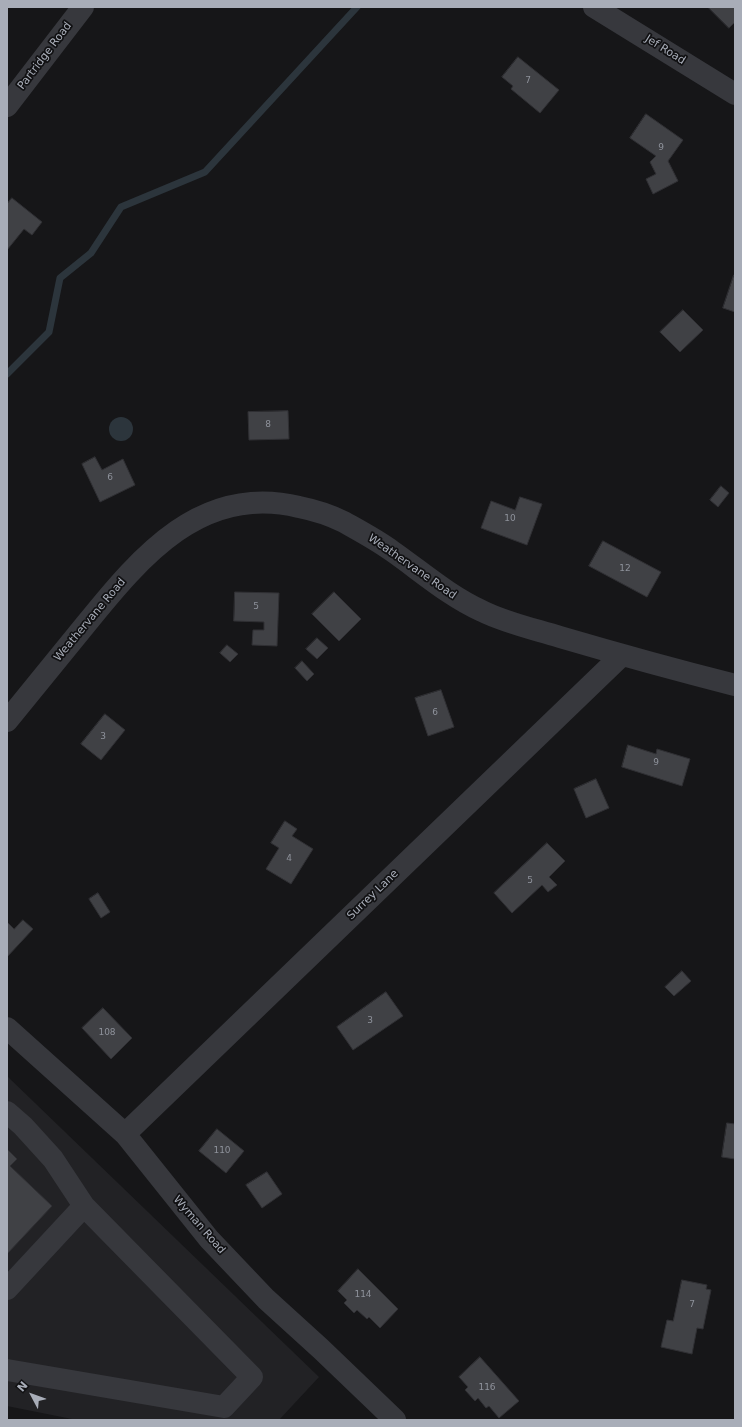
<!DOCTYPE html>
<style>
body{margin:0}
#map{position:relative;width:742px;height:1427px;overflow:hidden;background:#161618;font-family:"DejaVu Sans",sans-serif}
canvas{display:block}
.frame{position:absolute;inset:0;border:8px solid #a8adb8;pointer-events:none}
.north{position:absolute;left:12px;top:1375px;width:40px;height:40px;-webkit-text-stroke:3px #111113;paint-order:stroke;rotate:311deg;font-size:11px;font-weight:700;line-height:16px;text-align:center;color:#a8adb8}
.north::after{content:'';display:block;margin:auto;width:14px;height:18px;background:#a8adb8;clip-path:polygon(50% 0,100% 100%,50% 72%,0 100%)}
</style>
<div id="map">
<canvas width="742" height="1427"></canvas>
<div class="frame"></div>
<div class="north">N</div>
</div>
<script>
const c = document.querySelector('canvas').getContext('2d');
c.lineJoin = 'round';
function paint(path, color) {
  c.fillStyle = color;
  c.fill(path, 'evenodd');
}
function stroke(path, color, width, dash) {
  c.strokeStyle = color;
  c.lineWidth = width;
  c.lineCap = dash ? 'butt' : 'round';
  c.setLineDash(dash || []);
  c.stroke(path);
}
function drawText(font, color, halo, rows, align = 'center') {
  c.font = font + ' "DejaVu Sans",sans-serif';
  c.lineWidth = 3.5;
  c.setLineDash([]);
  c.textBaseline = 'middle';
  c.strokeStyle = halo;
  c.fillStyle = color;
  for (const [text, x, y, turn = 0] of rows) {
    c.save();
    c.translate(x, y);
    c.rotate((+turn || 0) * Math.PI / 180);
    c.textAlign = isNaN(turn) ? turn : align;
    if (halo) c.strokeText(text, 0, 0);
    c.fillText(text, 0, 0);
    c.restore();
  }
}
const built = new Path2D(`
 M7,1076L319,1377L279,1420H77L7,1406Z`);
const water = new Path2D(`
 M109 429a12 12 0 1 1 24 0a12 12 0 1 1-24 0Z`);
const stream = new Path2D(`
 M7,374L49,332L60,278L91,253L121,207L205,172L357,7`);
const building = new Path2D(`
 M708,7H735V22L729,28Z
 M518,57L559,90L540,113L511,89L513,86L502,77Z
 M646,114L683,140L668,161L678,181L653,194L646,179L656,174L650,162L656,156L630,138Z
 M12,198L42,222L32,235L24,229L7,250V204Z
 M734,275H735V312L723,308Z
 M683,310L703,330L680,352L660,332Z
 M288,411L289,439L249,440L248,412Z
 M95,457L102,470L123,459L135,485L100,502L82,464Z
 M721,486L729,493L718,507L710,500Z
 M520,497L542,504L527,545L481,528L491,501L515,510Z
 M603,541L661,572L647,597L589,566Z
 M235,592L279,593L277,646L252,645L253,630H264V622L234,621Z
 M334,592L361,619L339,641L312,614Z
 M317,638L328,648L317,659L306,649Z
 M227,645L238,654L230,662L220,653Z
 M302,661L314,674L307,681L295,668Z
 M441,690L454,727L428,736L415,698Z
 M105,714L125,730L101,760L81,744Z
 M628,745L656,754L657,749L690,759L682,786L622,767Z
 M596,779L609,808L586,818L574,789Z
 M285,821L297,829L292,836L313,849L291,884L266,869L279,848L271,843Z
 M547,843L565,861L549,877L557,885L548,892L542,885L512,913L494,893Z
 M98,893L110,912L101,918L89,899Z
 M23,920L33,929L7,957V922L14,929Z
 M682,971L691,981L674,996L665,987Z
 M386,992L403,1016L353,1050L337,1027Z
 M103,1008L132,1038L111,1059L82,1028Z
 M727,1123L735,1124V1159L722,1157Z
 M217,1129L244,1151L226,1173L199,1151Z
 M7,1149L17,1159L10,1166L52,1206L7,1254Z
 M267,1172L282,1194L262,1208L246,1185Z
 M358,1269L398,1309L380,1328L369,1317L367,1319L357,1310L354,1313L344,1303L347,1300L338,1291Z
 M682,1280L707,1285L706,1289L711,1290L703,1329L697,1328L692,1354L661,1347L667,1320L673,1321Z
 M480,1357L519,1401L499,1418L489,1406L486,1408L478,1398L475,1401L465,1390L468,1387L459,1377Z`);
const minor = new Path2D(`
 M594,7L735,94
 M7,106L83,7
 M7,721C33,689 60,656 86,624C141,556 202,483 299,507C314,510 330,515 344,522C360,531 377,540 392,551C422,572 449,596 482,611C506,623 534,629 560,637C618,654 676,670 735,685
 M7,1028L125,1134L209,1239L266,1299L321,1349L395,1420
 M7,1112L23,1126L53,1159L84,1206L252,1377L224,1407L7,1370
 M125,1134L622,655
 M7,1289L84,1206`);
const numberNames = [
 ["7",528,81],
 ["9",661,148],
 ["8",268,425],
 ["6",110,478],
 ["10",510,519],
 ["12",625,569],
 ["5",256,607],
 ["6",435,713],
 ["3",103,737],
 ["9",656,763],
 ["4",289,859],
 ["5",530,881],
 ["3",370,1021],
 ["108",107,1033],
 ["110",222,1151],
 ["114",363,1295],
 ["7",692,1305],
 ["116",487,1388]
];
const streetNames = [
 ["Jef Road",665,50,32],
 ["Partridge Road",45,56,-53],
 ["Weathervane Road",412,567,35],
 ["Weathervane Road",90,620,-50],
 ["Surrey Lane",373,895,-44],
 ["Wyman Road",199,1225,49]
];
paint(built, '#222225');
paint(water, '#2c353c');
stroke(stream, '#2c353c', 7);
paint(building, '#404145');
stroke(building, '#303034', 1);
stroke(minor, '#37383d', 22);
drawText('9px', '#8e929b', null, numberNames);
drawText('11px', '#a8adb8', '#111113', streetNames);
</script>
